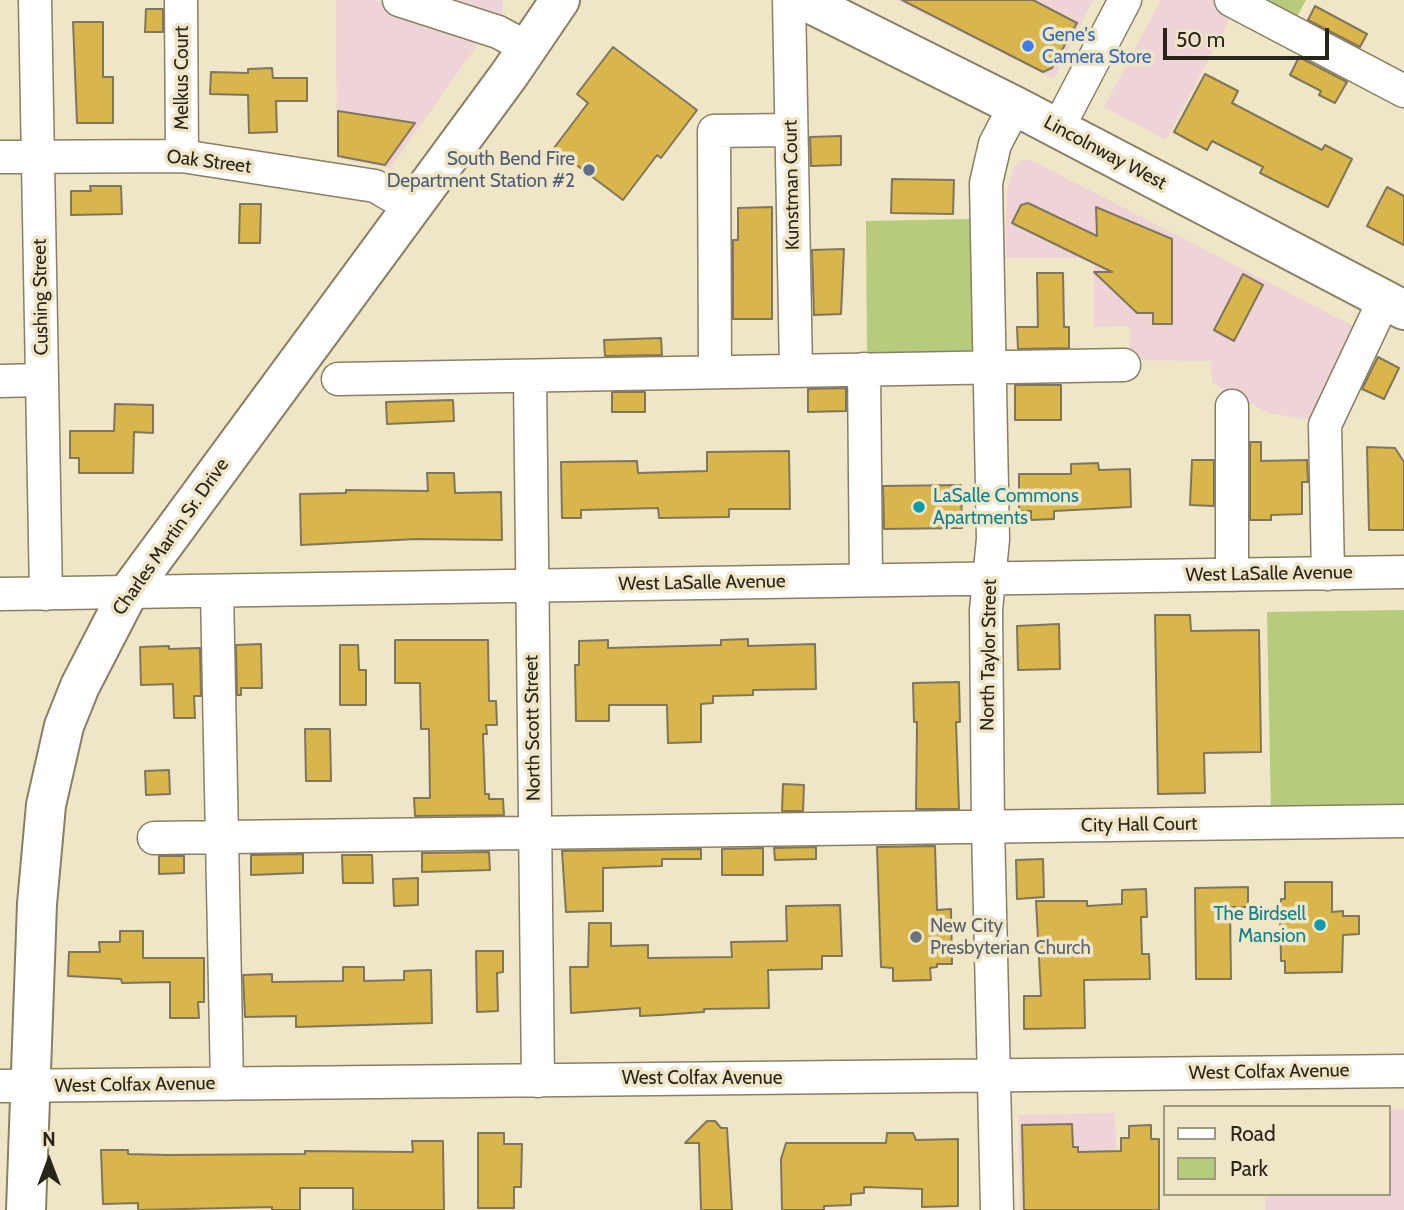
<!DOCTYPE html>
<style>
body{margin:0}
#map{position:relative;width:1404px;height:1210px;overflow:hidden;background:#efe5c7;font-family:Cabin,sans-serif}
canvas{display:block}
.legend{position:absolute;left:1163px;top:1105px;width:228px;height:91px;box-sizing:border-box;background:#efe5c7;border:2px solid #a09881;margin:0;padding:9px 12px;list-style:none;font-size:21px;color:#292519}
.legend li{display:flex;align-items:center;gap:14px;height:35px}
.legend b{width:35px;border:2px solid #a09881}
.north{position:absolute;left:14px;top:1126px;width:70px;height:70px;-webkit-text-stroke:5px #efe5c7;paint-order:stroke;rotate:0deg;font-size:19px;font-weight:700;line-height:28px;text-align:center;color:#292519}
.north::after{content:'';display:block;margin:auto;width:24px;height:32px;background:#292519;clip-path:polygon(50% 0,100% 100%,50% 72%,0 100%)}
.scale{position:absolute;left:1163px;top:28px;width:166px;height:32px;box-sizing:border-box;border:4px solid #292519;border-top:0;padding-left:9px;font-size:21px;line-height:24px;white-space:nowrap;color:#292519;-webkit-text-stroke:5px #efe5c7;paint-order:stroke}
</style>
<div id="map">
<canvas width="1404" height="1210"></canvas>
<ul class="legend">
<li><b style="height:9px;background:#fff"></b>Road</li>
<li><b style="height:19px;background:#b6cb7b"></b>Park</li>
</ul>
<div class="north">N</div>
<div class="scale">50 m</div>
</div>
<script>
const c = document.querySelector('canvas').getContext('2d');
c.lineJoin = 'round';
function paint(path, color) {
  c.fillStyle = color;
  c.fill(path, 'evenodd');
}
function stroke(path, color, width, dash) {
  c.strokeStyle = color;
  c.lineWidth = width;
  c.lineCap = dash ? 'butt' : 'round';
  c.setLineDash(dash || []);
  c.stroke(path);
}
function drawText(font, color, halo, rows, align = 'center') {
  c.font = font + ' Cabin,sans-serif';
  c.lineWidth = 7;
  c.setLineDash([]);
  c.textBaseline = 'middle';
  c.strokeStyle = halo;
  c.fillStyle = color;
  for (const [text, x, y, turn = 0] of rows) {
    c.save();
    c.translate(x, y);
    c.rotate((+turn || 0) * Math.PI / 180);
    c.textAlign = isNaN(turn) ? turn : align;
    if (halo) c.strokeText(text, 0, 0);
    c.fillText(text, 0, 0);
    c.restore();
  }
}
const commercial = new Path2D(`
 M336,0H373L483,37L390,168L337,158Z
 M420,0H503V15L497,23Z
 M896,0H1093L1054,79Z
 M1161,0H1218L1235,9L1166,140L1104,107Z
 M1022,160H1031L1359,329L1318,421L1269,413L1212,383L1211,361L1130,360V326L1094,327V258H1005L1007,191L1014,166Z
 M1388,1109H1404V1210H1265V1194H1388Z
 M1115,1113L1118,1210H1020L1018,1115Z`);
const green = new Path2D(`
 M1247,0H1306L1293,24Z
 M971,219L973,360L867,361L866,221Z
 M1404,610V811L1271,813L1267,612Z`);
const building = new Path2D(`
 M902,0H1033L1077,23L1052,68L1043,72Z
 M1315,6L1367,34L1360,47L1308,20Z
 M146,9H163V32H145Z
 M73,22H103V77H113V123H77Z
 M613,47L697,110L661,158L657,155L623,200L554,148L588,103L577,94Z
 M1299,57L1347,82L1335,103L1319,95L1321,91L1290,75Z
 M272,68L273,78H307V101H276L277,132L249,133L248,95L210,94L211,72L248,73V69Z
 M1205,74L1238,91L1232,103L1322,150L1325,145L1352,159L1328,207L1260,173L1263,167L1212,141L1207,150L1174,132Z
 M338,111L415,123L385,165L338,156Z
 M841,136V165L811,166L810,137Z
 M892,179L954,180L953,214L891,213Z
 M90,186H121L122,214L71,215V191H91Z
 M1387,187L1404,196V245L1367,226Z
 M1028,203L1097,236L1096,207L1172,239V324H1153V313H1137L1094,272H1112L1012,223L1021,205Z
 M240,204H261L260,243H239Z
 M772,207V319H733V240H738V208Z
 M844,249L841,314L814,315L812,250Z
 M1037,273H1063L1064,327H1069V348L1018,349L1017,327H1038Z
 M1243,274L1263,285L1234,341L1214,330Z
 M661,338L662,355L605,356L604,340Z
 M1378,357L1399,368L1384,399L1362,389Z
 M1015,385H1061V420H1015Z
 M846,388V411L808,412V389Z
 M612,392H645V412H612Z
 M453,400L454,421L387,424L386,402Z
 M115,404L153,405V433L134,432L133,473H79V458H70V431H114Z
 M1250,442H1261V461L1307,460L1308,482H1302V514L1271,515V520H1250Z
 M1367,447L1395,448L1404,462V530H1369Z
 M789,451L790,509H729V517L659,518L658,508L581,510V518H562L561,462L637,461L638,473L707,471V452Z
 M1192,460H1214V506L1190,505Z
 M1098,463L1099,470L1130,469L1131,507L1054,511V519L1031,520V511H1019V474H1071V464Z
 M427,473H454L455,493L501,492L502,540L416,539L301,545L300,494L346,493V490L428,491Z
 M961,485L962,528L884,529L883,486Z
 M1155,615H1190L1191,631L1259,630L1261,752L1204,753L1205,793L1158,794Z
 M1059,624L1060,669L1018,670L1017,626Z
 M748,639V646L815,644L816,689L753,690V695L713,696V703L701,704V742L668,743L667,705H609V721H576L575,665H579V641L608,640V648L721,645V640Z
 M395,640H488L489,701H496L497,725H486L487,734H483L485,794H489V799H503L504,815L415,816L414,798H430L429,729H421L420,683H395Z
 M261,644L262,688H241V695H237L236,645Z
 M340,645H358L359,670H366V705H340Z
 M169,646V649L200,648L201,696H194L195,718H174L173,684L141,685L140,647Z
 M959,682L960,722H956L959,809H916L917,722H914L913,683Z
 M305,729H330L331,781H306Z
 M169,770L170,794L146,795L145,771Z
 M783,784L804,785L803,811H782Z
 M935,846L937,910L951,909L952,964H937V967L930,968L931,980L893,981V968L881,967L877,847Z
 M816,847V859L775,860L774,848Z
 M763,848V875H722V849Z
 M701,849V859H662V866L603,868V911L566,912L562,851Z
 M489,852L490,870L422,872V853Z
 M303,854V873L251,875V855Z
 M342,855H372L373,883H343Z
 M159,856H184V873L159,874Z
 M1043,859L1044,897L1017,899L1016,860Z
 M418,878V905L394,906L393,879Z
 M1285,882H1332V912L1343,911V916H1359V934L1343,935L1342,972L1285,973V961H1281L1280,912L1281,899H1285Z
 M1248,887V907H1230L1231,979H1196L1195,888Z
 M1146,889L1147,917H1141L1142,954H1149L1150,979L1084,980L1085,1028L1024,1029V996H1041L1036,901H1087V906L1122,904V890Z
 M840,905L842,956H822V969L768,970L769,1008L704,1009V1012L660,1015L640,1016V1008L571,1013L570,967H588L589,923H611V946L648,945V958L732,957L731,942L787,941L786,906Z
 M120,931H143V958H204V1002H198L199,1018H170V982L122,983L121,979L68,976L69,952H100L99,942H120Z
 M476,951H503V972L497,973L498,1011L477,1012Z
 M343,967H364V981L404,980V971L431,970L432,1023L296,1027V1016L245,1017L243,975L272,974V982L343,981Z
 M707,1121H715L721,1128H727L732,1210H701L699,1143H685Z
 M1072,1124L1073,1147H1078V1152L1121,1151V1138H1129V1126L1151,1125V1139H1159V1210H1024L1022,1125Z
 M478,1133H504V1144H522L521,1187H514V1208H478Z
 M887,1133H913L916,1140L958,1139V1206L922,1207V1189L864,1187V1193L851,1194V1205L824,1206V1210H782L781,1159L786,1143H886Z
 M412,1141H443L444,1210H353V1188H300V1210H272V1207L138,1210V1203L103,1204L101,1150H128V1154L166,1155L305,1154V1151L413,1152Z`);
const minor = new Path2D(`
 M35,0L46,594
 M181,0L182,156
 M399,0L498,32L528,48
 M789,0L796,369
 M1231,0L1404,91
 M1058,128L1125,0
 M0,157L182,156L375,186L411,207
 M864,369L866,579
 M715,371L714,131L790,130
 M530,376L538,1081
 M338,379L1124,365
 M0,381L42,380
 M1232,406V575
 M1328,574L1325,425L1384,300
 M217,592L227,1084
 M0,594L1404,572
 M154,838L1404,821
 M0,1086L1404,1071
 M997,1210L988,826L986,610L993,539L986,183L995,144L1015,106`);
const major = new Path2D(`
 M803,0L1015,106L1404,310
 M26,1210L37,904L46,805L64,726L80,686L128,593L509,75L560,0`);
const markers = [
 [1028,46,7,"#3f7fe0"],
 [589,170,7,"#5c6f8a"],
 [919,507,7,"#0f9aa8"],
 [1320,925,7,"#0f9aa8"],
 [916,937,7,"#6b7280"]
];
const shopNames = [
 ["Gene's",1042,35],
 ["Camera Store",1042,57]
];
const streetNames = [
 ["Melkus Court",182,78,-90],
 ["Lincolnway West",1105,153,28],
 ["Oak Street",209,162,7],
 ["Kunstman Court",792,185,-91],
 ["Cushing Street",41,297,-91],
 ["Charles Martin Sr. Drive",171,537,-55],
 ["West LaSalle Avenue",1269,574,-1],
 ["West LaSalle Avenue",702,583,-1],
 ["North Taylor Street",989,655,-89],
 ["North Scott Street",533,728,-91],
 ["City Hall Court",1139,825,-1],
 ["West Colfax Avenue",1269,1072,-1],
 ["West Colfax Avenue",702,1078],
 ["West Colfax Avenue",135,1085,-1]
];
const serviceNames = [
 ["South Bend Fire",575,159],
 ["Department Station #2",575,181]
];
const cultureNames = [
 ["LaSalle Commons",933,496],
 ["Apartments",933,518],
 ["The Birdsell",1306,914,"right"],
 ["Mansion",1306,936,"right"]
];
const worshipNames = [
 ["New City",930,926],
 ["Presbyterian Church",930,948]
];
paint(commercial, '#eed4d7');
paint(green, '#b6cb7b');
paint(building, '#d8b64c');
stroke(building, '#80765b', 2);
stroke(minor, '#897f64', 35);
stroke(major, '#897f64', 42);
stroke(minor, '#fff', 32);
stroke(major, '#fff', 38);
for (const [x, y, r, color] of markers) {
  const dot = new Path2D();
  dot.arc(x, y, r, 0, 2 * Math.PI);
  c.fillStyle = color;
  c.fill(dot);
  stroke(dot, '#efe5c7', 2.5);
}
drawText('19px', '#366cbe', '#efe5c7', shopNames, 'left');
drawText('19px', '#292519', '#efe5c7', streetNames);
drawText('19px', '#4e5e75', '#efe5c7', serviceNames, 'right');
drawText('19px', '#0d838f', '#efe5c7', cultureNames, 'left');
drawText('19px', '#5b616d', '#efe5c7', worshipNames, 'left');
</script>
